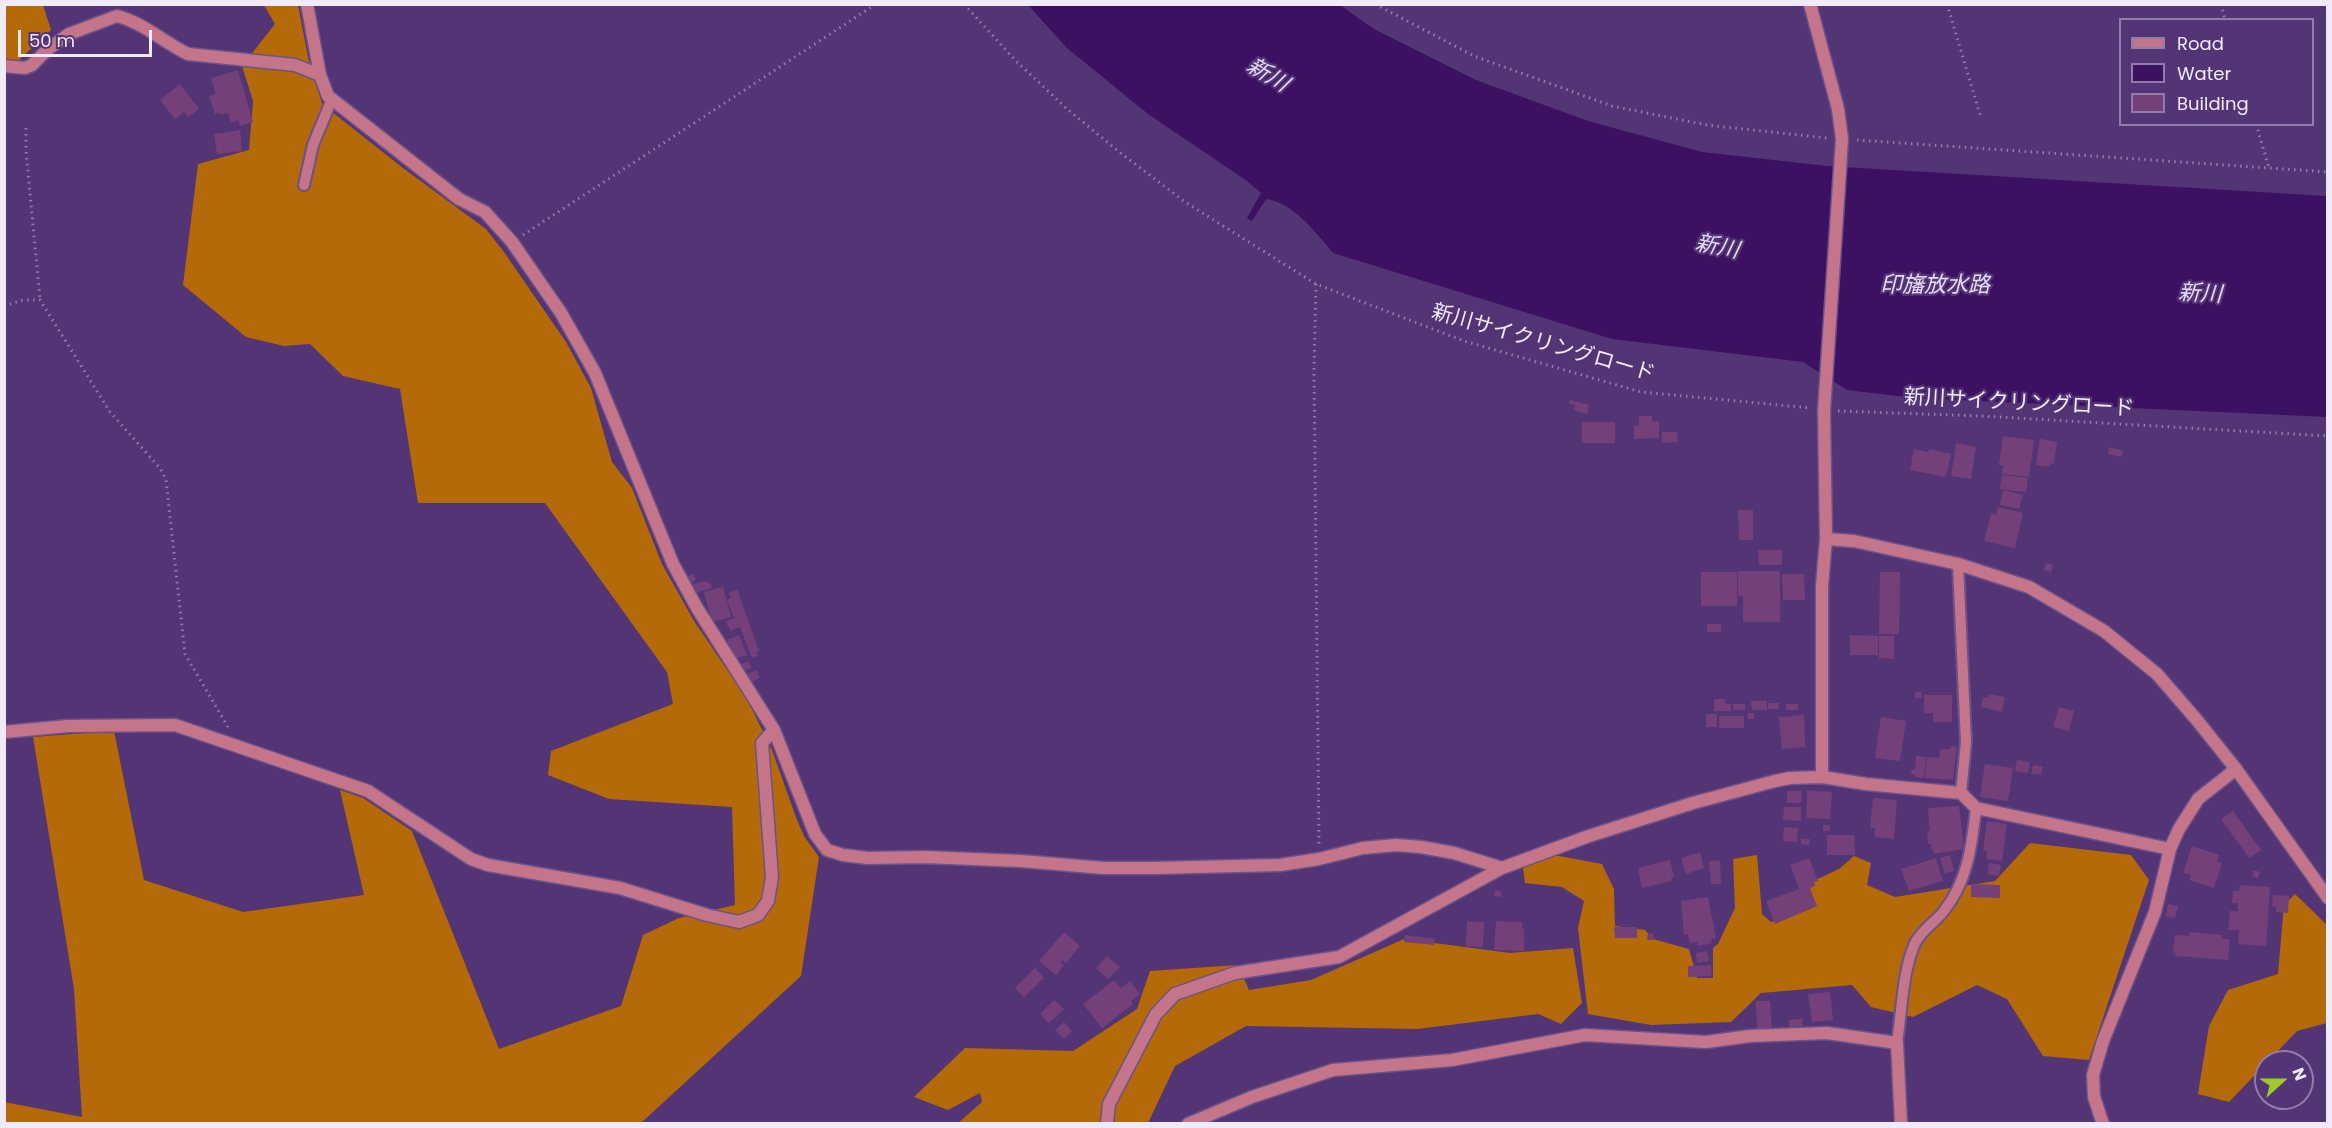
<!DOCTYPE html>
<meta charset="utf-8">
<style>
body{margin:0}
#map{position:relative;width:2332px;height:1128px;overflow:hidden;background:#533575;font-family:Poppins,sans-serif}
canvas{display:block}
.frame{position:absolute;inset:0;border:6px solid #f0eafa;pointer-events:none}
.legend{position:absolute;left:2119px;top:18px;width:195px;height:108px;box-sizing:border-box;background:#533575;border:2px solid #927daa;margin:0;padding:8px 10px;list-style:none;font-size:18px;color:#f0eafa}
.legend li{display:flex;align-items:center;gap:12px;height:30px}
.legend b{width:30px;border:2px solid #927daa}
.north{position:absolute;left:2254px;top:1050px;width:60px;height:60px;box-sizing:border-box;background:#533575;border:2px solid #927daa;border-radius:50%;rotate:69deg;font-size:16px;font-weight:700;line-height:24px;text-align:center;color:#f0eafa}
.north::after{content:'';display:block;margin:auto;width:21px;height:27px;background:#a1c929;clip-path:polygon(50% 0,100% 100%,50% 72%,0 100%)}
.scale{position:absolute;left:18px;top:30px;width:134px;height:27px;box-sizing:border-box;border:3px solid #f0eafa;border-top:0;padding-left:8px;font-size:18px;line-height:21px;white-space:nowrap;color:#f0eafa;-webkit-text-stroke:4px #533575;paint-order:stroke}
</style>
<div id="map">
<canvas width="2332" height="1128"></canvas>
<div class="frame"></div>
<ul class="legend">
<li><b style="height:8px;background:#c4758a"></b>Road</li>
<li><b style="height:16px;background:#3c1162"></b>Water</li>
<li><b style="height:16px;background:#74407a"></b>Building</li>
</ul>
<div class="north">N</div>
<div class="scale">50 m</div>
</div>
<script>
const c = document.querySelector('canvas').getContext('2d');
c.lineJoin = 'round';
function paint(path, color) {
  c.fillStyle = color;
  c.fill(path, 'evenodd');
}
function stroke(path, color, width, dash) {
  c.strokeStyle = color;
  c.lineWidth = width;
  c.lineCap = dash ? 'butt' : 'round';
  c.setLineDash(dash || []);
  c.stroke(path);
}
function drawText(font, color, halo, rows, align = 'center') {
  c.font = font + ' Poppins,"Noto Sans JP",sans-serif';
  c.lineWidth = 4.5;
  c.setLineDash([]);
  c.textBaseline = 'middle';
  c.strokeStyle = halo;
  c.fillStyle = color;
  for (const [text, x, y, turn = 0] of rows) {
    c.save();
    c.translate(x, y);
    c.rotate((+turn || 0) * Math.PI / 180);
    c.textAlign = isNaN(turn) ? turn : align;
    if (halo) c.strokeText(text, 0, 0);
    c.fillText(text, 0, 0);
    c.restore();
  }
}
const forest = new Path2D(`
 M4,5H43L51,30L18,61L5,59Z
 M264,5H298L308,57L322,104L403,168L486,229L504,252L566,342L591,388L612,462L632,488L662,564L694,621L747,699L772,750L797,820L804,836L819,857L801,976L641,1123L5,1124L4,1102L82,1117L74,989L33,737L114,731L144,880L243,912L364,895L340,790L363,798L412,831L499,1049L621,1006L643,935L679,918L735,905L732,807L609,799L548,775L551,751L673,704L667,672L545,503H418L400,389L343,376L310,344L284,346L246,337L183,285L198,164L249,150L253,101L242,66L275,24Z
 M2030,843L2131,855L2149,880L2089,1060L2043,1056L2007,999L1977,985L1913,1017L1871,1007L1852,985L1761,993L1731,1022L1651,1025L1588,1014L1578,928L1584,901L1562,887L1525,883L1523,868L1554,855L1602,864L1614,889L1615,926L1645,930L1653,939L1689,949L1697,978H1713V948L1718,944L1735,908L1733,859L1757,855L1762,914L1771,922L1813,908L1807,884L1839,869L1854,856L1871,863L1867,885L1895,897L1995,881Z
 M2295,894L2327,925V1023L2297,1031L2229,1102L2198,1094L2209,1026L2228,990L2278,974L2284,905Z
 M1404,939L1510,953L1573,948L1582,1003L1561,1024L1538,1014L1417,1029L1246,1026L1175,1066L1148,1123H958L982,1102L980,1093L948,1110L914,1097L965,1048L1073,1051L1137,1009L1150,971L1238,965L1249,990L1311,980Z`);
const water = new Path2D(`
 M1028,5H1340L1374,29L1476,80L1588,121L1702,152L1827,166L2327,196V417L1914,398L1847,390L1803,362L1612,339L1333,253C1317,234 1293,202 1266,199L1252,221L1247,218L1261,193L1247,181L1148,114L1067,48Z`);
const building = new Path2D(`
 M238,70L253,122L240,126L238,120L231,123L228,113L220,115L219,113L215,114L209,96L216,94L211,78Z
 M180,84L199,109L188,117L184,112L175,119L160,100Z
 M240,130L242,151L217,154L214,134Z
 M1570,400L1589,405L1587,414L1574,410L1575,405L1569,404Z
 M1639,416H1652V421H1659V438L1634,439V426H1639Z
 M1582,422H1615V443H1582Z
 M1662,432H1677L1678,442L1662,443Z
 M2003,436L2034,440L2029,477L2002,474L2003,465H1999Z
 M2040,439L2057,442L2054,464L2050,463V467L2036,465Z
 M1956,443L1976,447L1971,479L1951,476Z
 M2109,447L2123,451L2121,457L2108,454Z
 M1914,449L1928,452L1929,449L1951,454L1946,477L1910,470Z
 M2002,475L2028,478L2026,492L2000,489Z
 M2003,490L2023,495L2019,509L2000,505Z
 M1998,507L2023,513L2015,548L1984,541L1991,513L1996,515Z
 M1738,510H1753V540H1739Z
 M1758,550H1782V565H1759Z
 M2046,563L2053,565L2051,572L2044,570Z
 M1738,571H1780V622H1743V596H1738Z
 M1701,572H1737V606H1701Z
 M1880,572H1900L1899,634H1879Z
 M693,574L696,580L690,583L687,576Z
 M1782,574H1804L1805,600H1783Z
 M707,581L708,583H710L712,588L695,593L693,584Z
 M723,587L731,617L712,622L704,592Z
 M737,589L759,651L756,652L758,656L752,658L740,627L730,631L726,621L737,617H734L727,600L731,598L729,593Z
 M1707,624H1721V632H1707Z
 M739,635L747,655L734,659L727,640Z
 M1850,635L1878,636V655H1850Z
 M1879,636H1894V659L1879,658Z
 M749,661L751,668L741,672L738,665Z
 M756,670L760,678L749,683L746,675Z
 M1915,692H1921L1922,698H1915Z
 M1989,694L2005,697L2002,712L1981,707L1983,697L1988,698Z
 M1924,695H1952V722H1933V713H1924Z
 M1714,699H1725V704H1731V711H1714Z
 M1751,701H1767V710H1752Z
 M1768,703H1779V709H1768Z
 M1733,704H1745V710H1733Z
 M1786,704H1798V710H1786Z
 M2059,707L2074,711L2069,731L2053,727Z
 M1748,713H1754V719H1747Z
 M1706,714H1717V727H1706Z
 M1804,715L1805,747L1782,749L1779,717Z
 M1719,716H1744V728H1719Z
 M1881,717L1906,721L1900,761L1875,758Z
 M1950,746L1957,747L1953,780L1925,778L1927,757L1939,758L1940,749H1950Z
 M1916,756L1926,757L1924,778L1915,777V774H1911L1912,769L1915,770Z
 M2017,760L2030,762L2028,773L2015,771Z
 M1985,764L2013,768L2008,801L1980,797Z
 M2033,765L2043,767L2041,775L2031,774Z
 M1807,790L1832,792L1830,819L1806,818Z
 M1787,791H1802L1801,803H1787Z
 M1873,798L1897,800L1894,839L1874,837L1875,828H1870Z
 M1959,806L1964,849L1934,854V851H1932L1931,844H1928L1927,831H1930L1928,808Z
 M1784,807H1801V821L1783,820Z
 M2233,811L2261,850L2249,858L2221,819Z
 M1987,821L2007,824L2002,861L1986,859L1987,851H1983Z
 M1823,825H1830V831H1823Z
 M1784,827L1798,828L1797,842L1783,841Z
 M1827,835H1854L1855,855H1827Z
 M1801,839H1810L1809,845L1801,844Z
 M2192,846L2219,855L2217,861L2222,863L2214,888L2189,880L2191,875L2183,873Z
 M1700,852L1704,868L1686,874L1681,858Z
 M1950,855L1954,871L1945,874L1940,858Z
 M1809,858L1818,881L1814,882L1815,886L1810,888L1817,906L1775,924L1766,901L1799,889L1790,865Z
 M1936,858L1943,881L1909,891L1901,869Z
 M1670,860L1674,877L1671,878L1672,881L1642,888L1638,868Z
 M1720,860L1721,884H1711L1709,861Z
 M1989,863L2001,865L1999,876L1988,874Z
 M2253,870L2260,872L2258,878L2253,877Z
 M1971,884L2000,885V898L1971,897Z
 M2240,885L2270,887L2266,946L2238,944L2239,930H2228L2230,911H2238V903H2232L2233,891H2239Z
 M1495,890L1502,891L1501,897L1494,896Z
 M2273,895L2289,896L2288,913L2276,912V907H2272Z
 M1708,897L1716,938L1711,939L1712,943L1698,946L1697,942L1690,943L1688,934L1684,935L1681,901Z
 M2168,904L2178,906L2175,918L2166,916Z
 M1467,921L1484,922L1483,947L1466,946Z
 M1496,921L1522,922V929H1524V951L1494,950Z
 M1614,927H1637V938H1615Z
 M1064,932L1080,946L1066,963L1063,960L1060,963L1064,965L1056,975L1039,961Z
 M2189,932L2222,935V939H2230L2228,960L2175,956L2176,953H2173L2175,935L2189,936Z
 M1648,933L1654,934V940H1647Z
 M1405,935L1435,939L1434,945L1404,942Z
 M1707,951L1709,961L1697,963L1696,953Z
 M1107,956L1120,967L1108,979L1096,968Z
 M1711,965L1712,976L1688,977V966Z
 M1035,968L1044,978L1024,997L1015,988Z
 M1114,980L1121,988L1130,981L1140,994L1131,1001L1133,1004L1102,1028L1083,1004Z
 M1830,992L1833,1020L1812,1022L1808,994Z
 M1054,1000L1064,1009L1049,1023L1040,1014Z
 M1756,1001H1770L1772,1031L1757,1032Z
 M1802,1018L1803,1026L1789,1027V1020Z
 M1064,1022L1072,1031L1064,1039L1055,1030Z`);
const path = new Path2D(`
 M964,4L1015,60L1066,108L1118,151L1185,202L1316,284L1464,341L1641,392L1811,408
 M1375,4L1474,56L1612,106L1707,125L1827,138
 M1947,4L1981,118
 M2221,4L2225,20
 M2256,124L2269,168
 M26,128V151L40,299
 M1857,140L2328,172
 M523,235L876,4
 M1316,284L1314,369L1319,846
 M4,306L23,300H40L110,412L160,468L166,480L185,654L228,727
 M1838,411L1981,416L2328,436`);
const service = new Path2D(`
 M304,185L313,145L332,99
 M1958,564L1966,742L1961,793
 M1897,1043C1902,1011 1902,973 1915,943C1921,931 1935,922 1943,912C1968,882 1972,844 1976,808`);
const minor = new Path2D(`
 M307,4L320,75L328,96L459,199L485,212L512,242L561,313L595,373L673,564L697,608L774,730L815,834L827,850L843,855L868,858L925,857L1021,861L1103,868H1154L1280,865L1319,859L1363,848L1396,845L1421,847L1454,853L1502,868
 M4,66L25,68L32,65L48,49L69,34L117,16C144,23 163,42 188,54L295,65L320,75
 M4,732L68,726L175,725L368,791L471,859L488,865L620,888L707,915L739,922L758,915L768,901L772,877L762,743L774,730
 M1822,777L1866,784L1961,793L1976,808L2170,849
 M1107,1124L1109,1104L1156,1014L1175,994L1235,973L1339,957L1502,868L1589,836L1693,803L1775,781L1790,778L1822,777V586L1826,539L1824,411L1842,139L1838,109L1810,4
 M1188,1124L1252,1097L1333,1070L1452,1060L1585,1035L1706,1042L1750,1036L1827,1033L1897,1043L1901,1124
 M2103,1124L2094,1097L2093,1075L2103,1041L2155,912L2170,849L2179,829L2198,799L2236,769`);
const tertiary = new Path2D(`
 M1826,539L1854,541L1958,564L2029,587L2104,631L2157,674L2196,719L2236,769L2328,898`);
const streetNames = [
 ["新川サイクリングロード",1543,344,16],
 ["新川サイクリングロード",2019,404,3]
];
const waterNames = [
 ["新川",1267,76,31],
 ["新川",1717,248,11],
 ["印旛放水路",1935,286],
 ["新川",2200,295,3]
];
paint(forest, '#b46a08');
paint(water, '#3c1162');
paint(building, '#74407a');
stroke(service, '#6c528a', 14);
stroke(minor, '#6c528a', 15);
stroke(tertiary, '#6c528a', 15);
stroke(path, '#927eab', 3, [1.5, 4.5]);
stroke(service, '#c4758a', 10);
stroke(minor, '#c4758a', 12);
stroke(tertiary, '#c4758a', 12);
drawText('21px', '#f0eafa', '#533575', streetNames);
drawText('italic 22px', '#e6dbf7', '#533575', waterNames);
</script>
